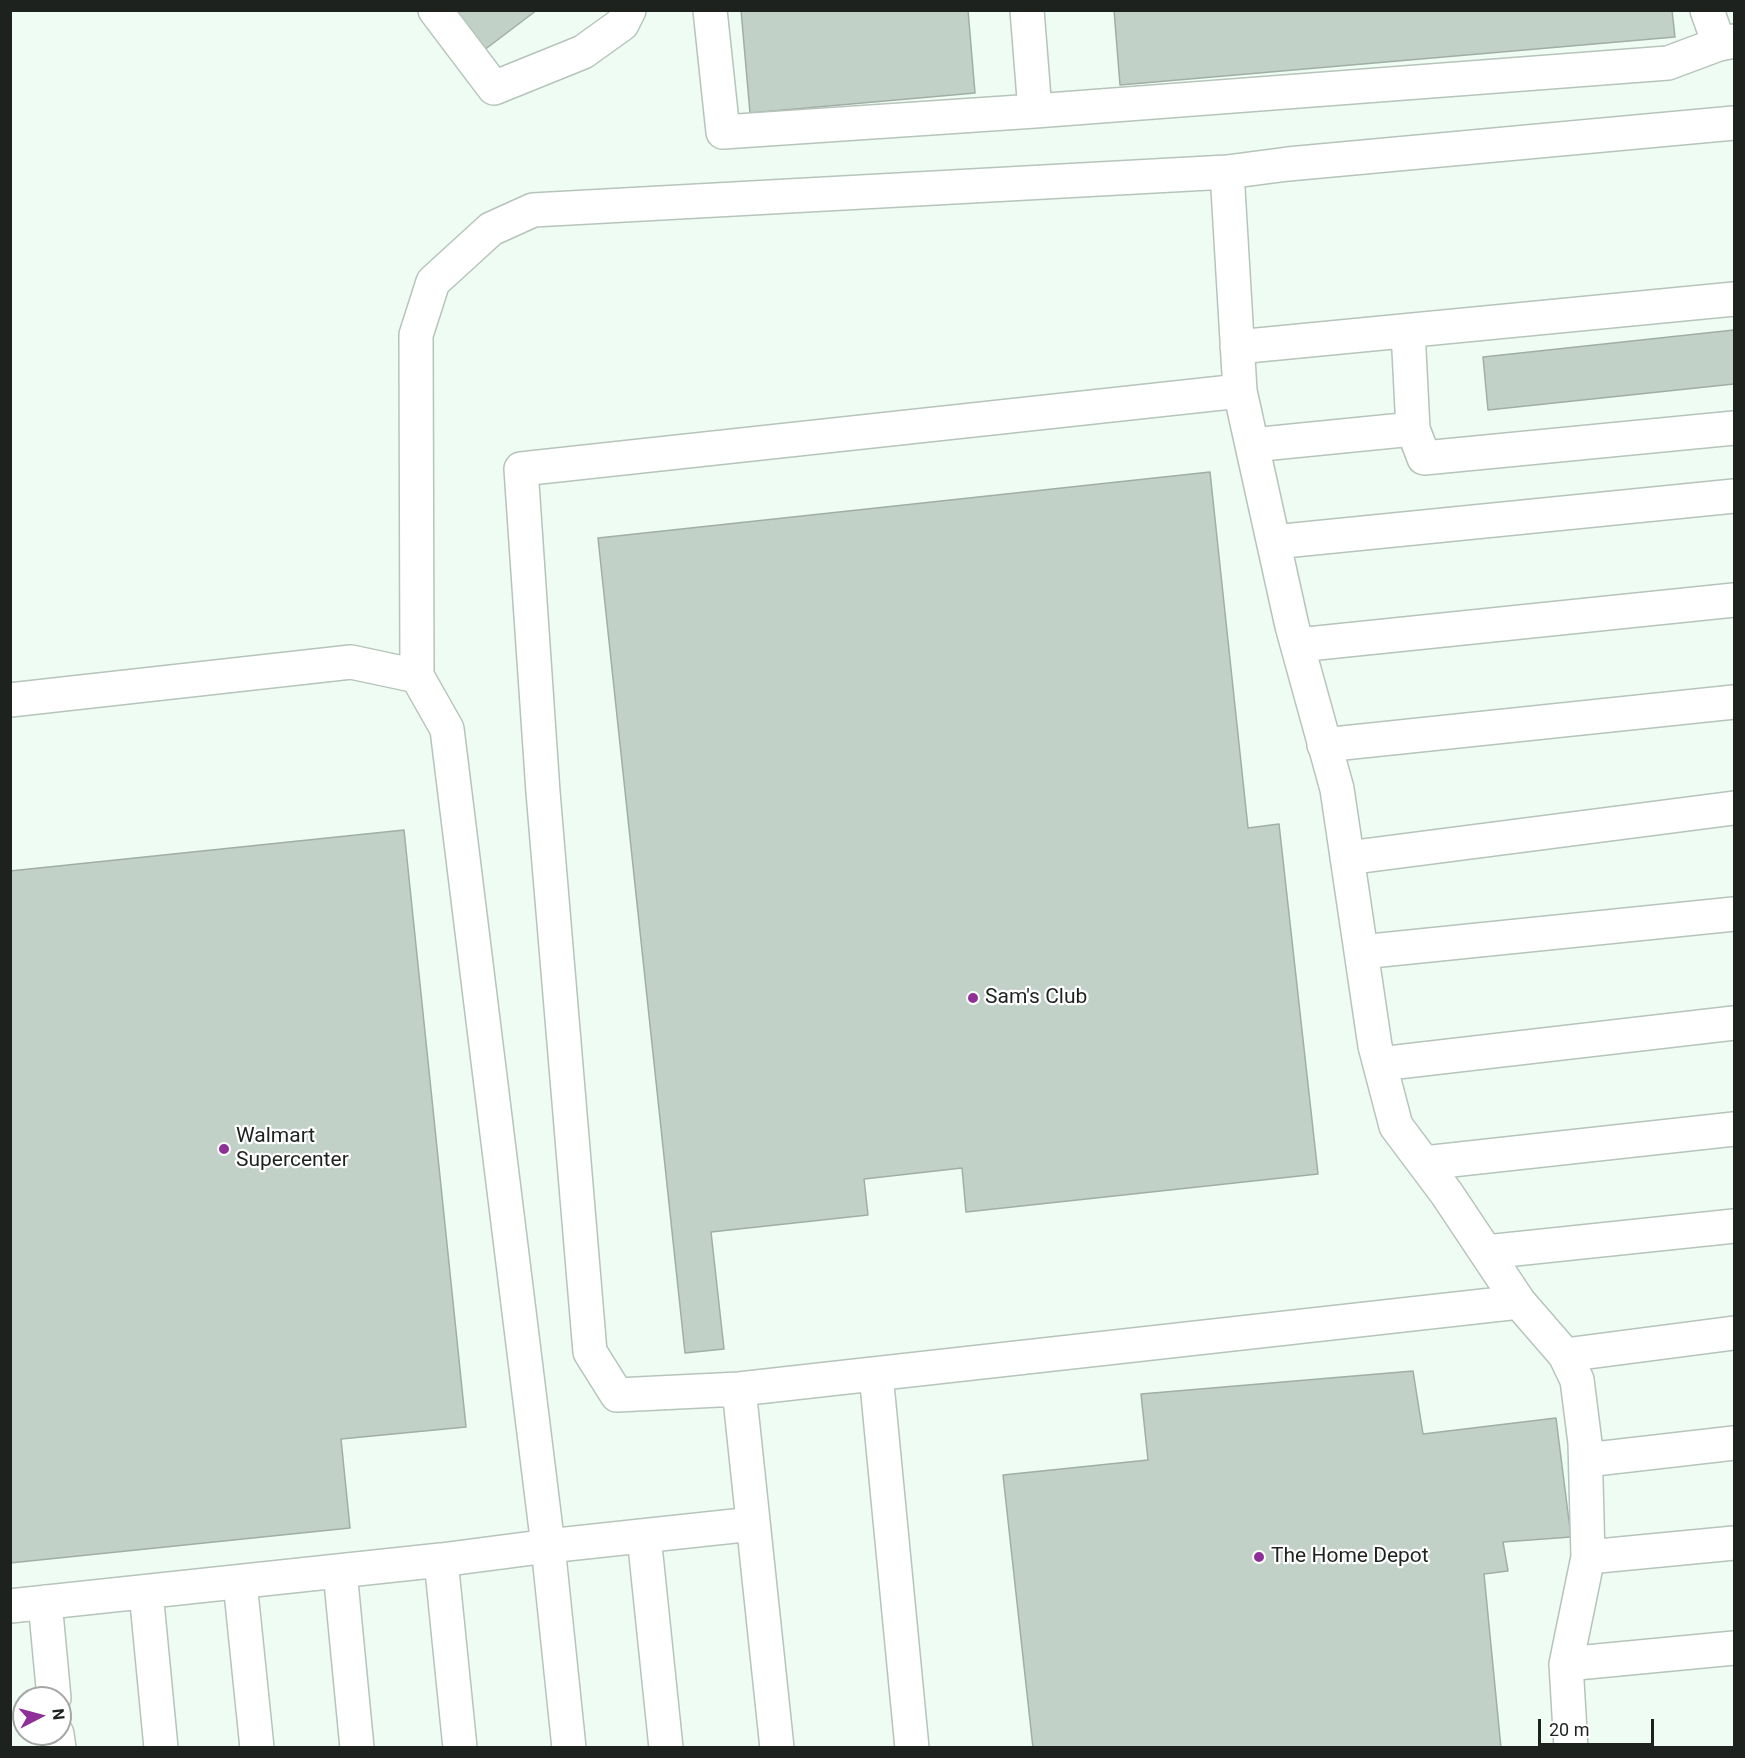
<!DOCTYPE html>
<style>
body{margin:0}
#map{position:relative;width:1745px;height:1758px;overflow:hidden;background:#eefcf3;font-family:Roboto,sans-serif}
canvas{display:block}
.frame{position:absolute;inset:0;border:12px solid #1d221f;pointer-events:none}
.north{position:absolute;left:12px;top:1686px;width:60px;height:60px;box-sizing:border-box;background:#fff;border:2px solid #a5a7a5;border-radius:50%;rotate:84deg;font-size:16px;font-weight:700;line-height:24px;text-align:center;color:#1d221f}
.north::after{content:'';display:block;margin:auto;width:21px;height:27px;background:#8f3099;clip-path:polygon(50% 0,100% 100%,50% 72%,0 100%)}
.scale{position:absolute;left:1538px;top:1719px;width:116px;height:27px;box-sizing:border-box;border:3px solid #1d221f;border-top:0;padding-left:8px;font-size:18px;line-height:21px;white-space:nowrap;color:#1d221f;-webkit-text-stroke:4px #fff;paint-order:stroke}
</style>
<div id="map">
<canvas width="1745" height="1758"></canvas>
<div class="frame"></div>
<div class="north">N</div>
<div class="scale">20 m</div>
</div>
<script>
const c = document.querySelector('canvas').getContext('2d');
c.lineJoin = 'round';
function paint(path, color) {
  c.fillStyle = color;
  c.fill(path, 'evenodd');
}
function stroke(path, color, width, dash) {
  c.strokeStyle = color;
  c.lineWidth = width;
  c.lineCap = dash ? 'butt' : 'round';
  c.setLineDash(dash || []);
  c.stroke(path);
}
function drawText(font, color, halo, rows, align = 'center') {
  c.font = font + ' Roboto,sans-serif';
  c.lineWidth = 4.5;
  c.setLineDash([]);
  c.textBaseline = 'middle';
  c.strokeStyle = halo;
  c.fillStyle = color;
  for (const [text, x, y, turn = 0] of rows) {
    c.save();
    c.translate(x, y);
    c.rotate((+turn || 0) * Math.PI / 180);
    c.textAlign = isNaN(turn) ? turn : align;
    if (halo) c.strokeText(text, 0, 0);
    c.fillText(text, 0, 0);
    c.restore();
  }
}
const building = new Path2D(`
 M447,10H537L479,54Z
 M741,10H968L975,93L750,113Z
 M1114,10H1672L1675,37L1120,85Z
 M1734,330V384L1488,410L1483,357Z
 M1210,472L1248,828L1279,824L1318,1174L966,1212L962,1168L864,1179L868,1215L711,1232L724,1349L685,1353L598,538Z
 M404,830L466,1427L341,1439L350,1528L10,1563V871Z
 M1413,1371L1423,1434L1556,1418L1571,1537L1503,1542L1508,1571L1484,1574L1501,1748H1033L1003,1475L1148,1460L1141,1394Z`);
const minor = new Path2D(`
 M435,10L494,88L583,52L622,24L629,10
 M710,10L723,132L1035,111L1668,63L1719,44
 M1027,10L1035,111
 M1707,10L1719,44L1734,41
 M1227,172L1240,391L521,469L543,792L590,1352L617,1395L739,1389L1519,1302L1565,1355L1577,1380L1585,1443L1588,1557L1566,1664L1571,1748
 M1408,331L1413,429L1424,458L1734,428
 M1237,347L1734,299
 M1240,391L1292,626L1337,789L1375,1046L1396,1126L1447,1194L1519,1302
 M1252,445L1413,429
 M1274,542L1734,496
 M1298,645L1734,600
 M10,700L351,662L417,676
 M1324,745L1734,702
 M1347,858L1734,808
 M1361,952L1734,914
 M1380,1064L1734,1023
 M1424,1163L1734,1129
 M1486,1252L1734,1226
 M1565,1355L1734,1333
 M876,1374L912,1748
 M739,1389L777,1748
 M1586,1460L1734,1443
 M644,1536L666,1748
 M1588,1557L1734,1543
 M441,1560L460,1748
 M340,1571L357,1748
 M240,1582L257,1748
 M146,1592L161,1748
 M45,1602L54,1698
 M10,1606L441,1560L548,1546L447,729L417,676L416,335L433,282L491,229L533,210L1227,172L1288,164L1734,123
 M1566,1664L1734,1648
 M57,1734L59,1748
 M569,1748L548,1546L753,1524`);
const markers = [
 [973,998,6,"#8f3099"],
 [224,1149,6,"#8f3099"],
 [1259,1557,6,"#8f3099"]
];
const poiNames = [
 ["Sam's Club",985,998],
 ["Walmart",236,1137],
 ["Supercenter",236,1161],
 ["The Home Depot",1271,1557]
];
paint(building, '#c2d1c8');
stroke(building, '#a0aea5', 1.5);
stroke(minor, '#b6c4bb', 36);
stroke(minor, '#fff', 33);
for (const [x, y, r, color] of markers) {
  const dot = new Path2D();
  dot.arc(x, y, r, 0, 2 * Math.PI);
  c.fillStyle = color;
  c.fill(dot);
  stroke(dot, '#fff', 2);
}
drawText('21px', '#1d221f', '#fff', poiNames, 'left');
</script>
